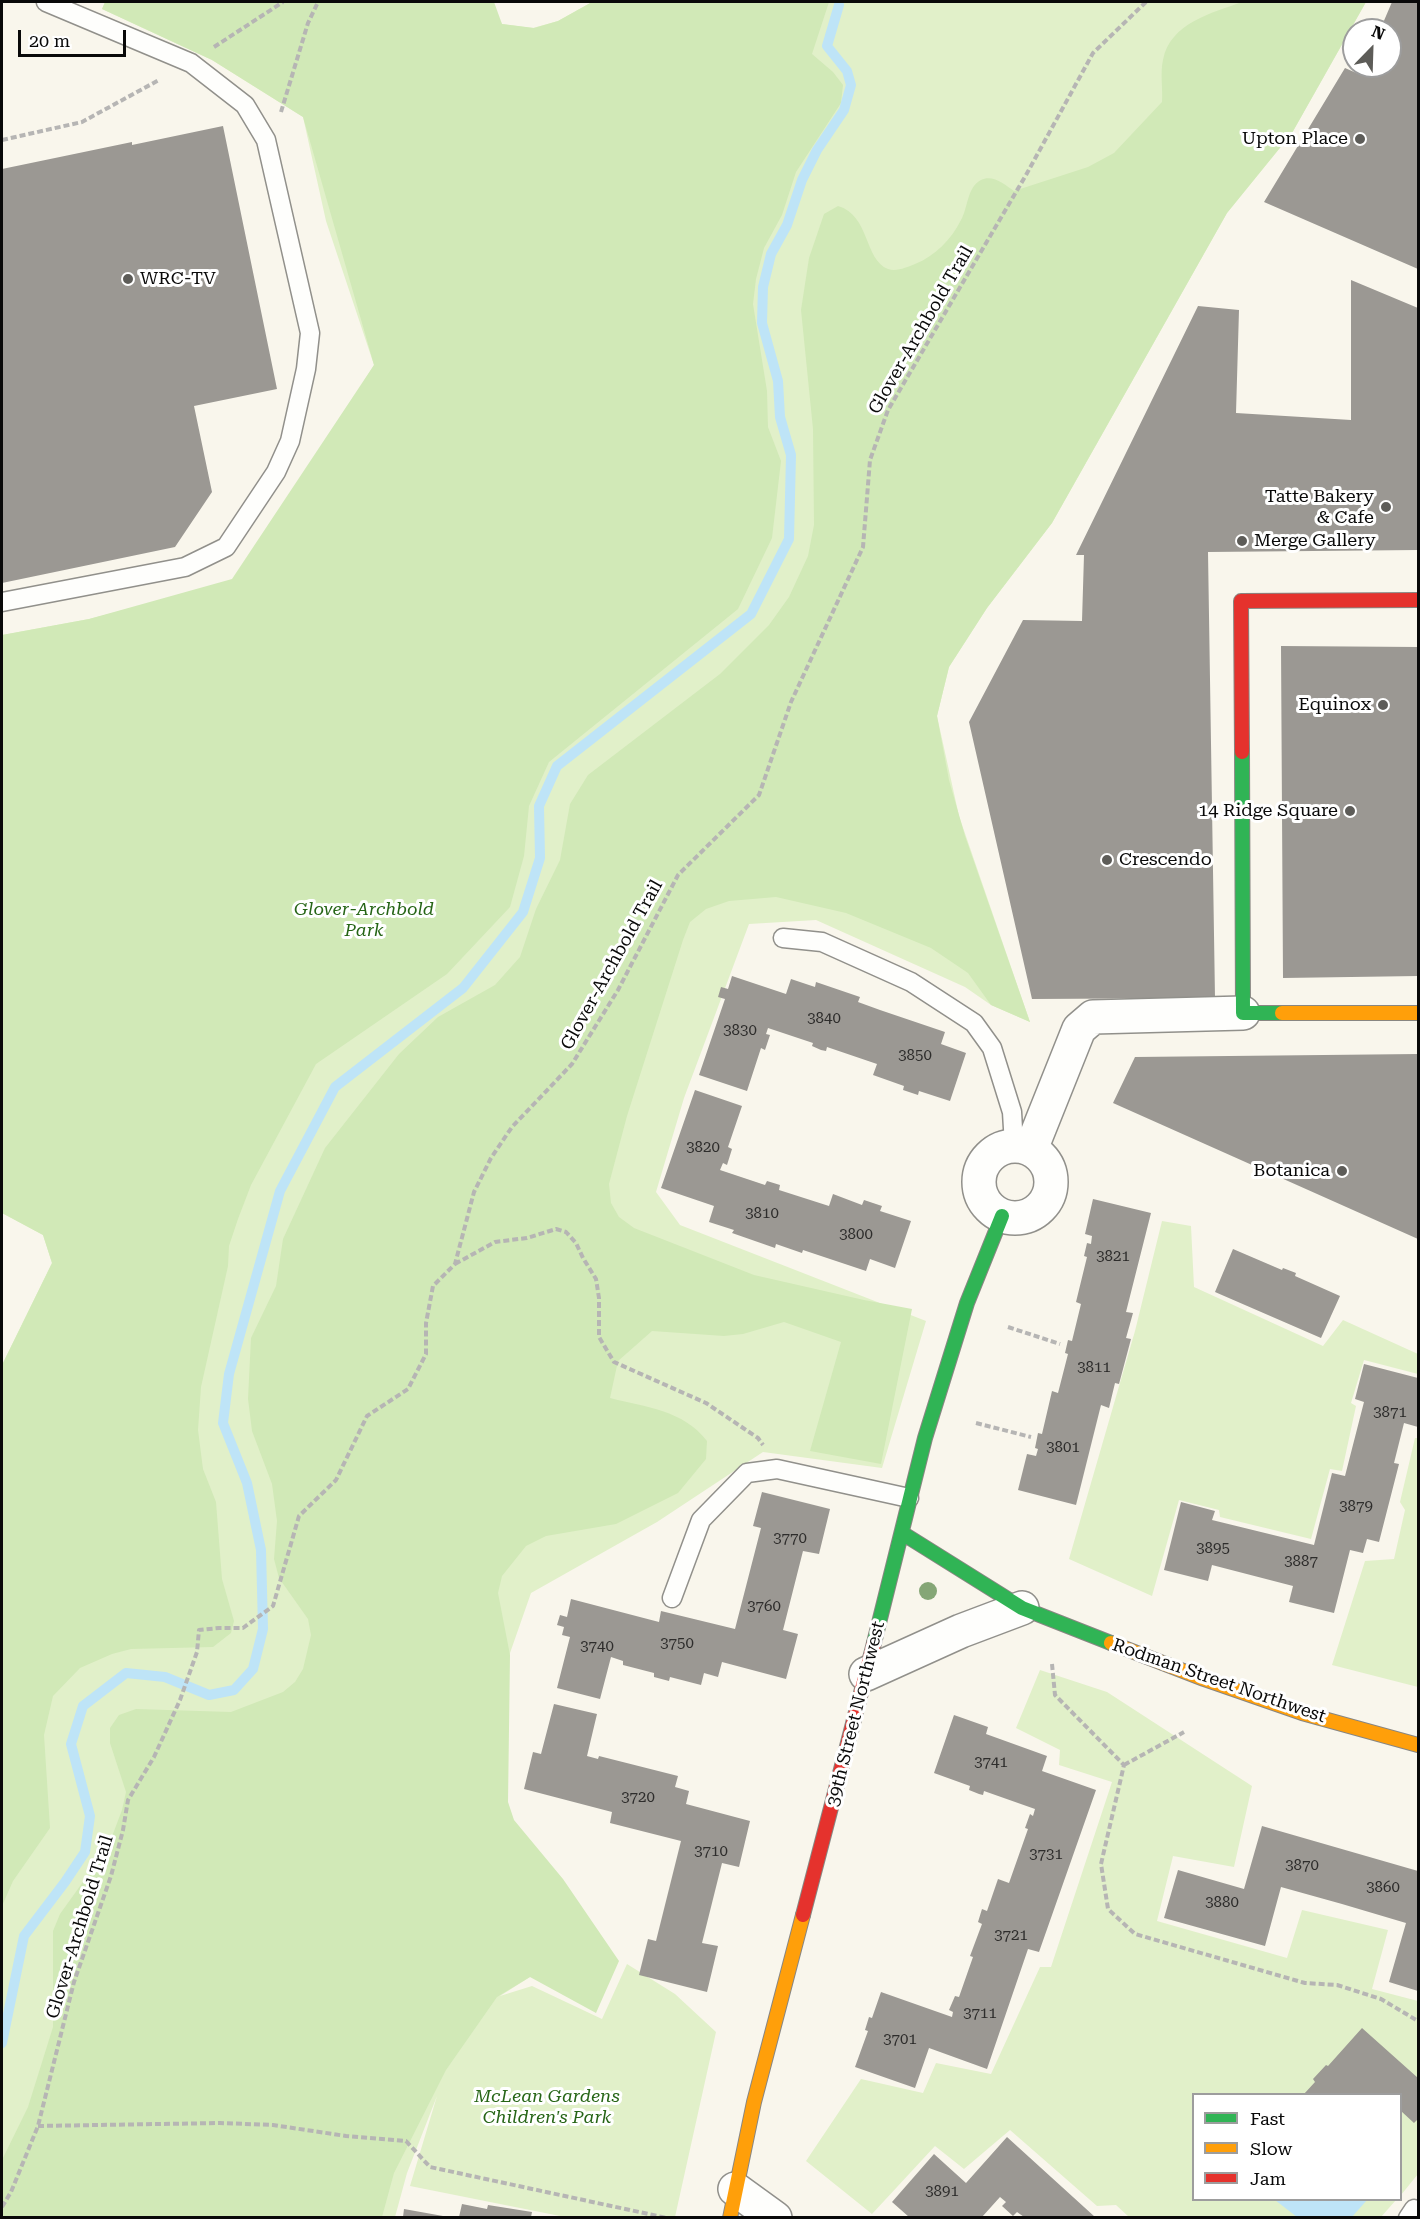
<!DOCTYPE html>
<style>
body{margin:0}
#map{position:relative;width:1420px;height:2219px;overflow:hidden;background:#f9f6ec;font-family:"Roboto Serif",serif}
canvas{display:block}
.frame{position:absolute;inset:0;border:3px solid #090909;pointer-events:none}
.legend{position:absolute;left:1192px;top:2093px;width:210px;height:108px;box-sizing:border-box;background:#fff;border:2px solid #9d9d9d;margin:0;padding:8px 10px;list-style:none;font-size:18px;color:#090909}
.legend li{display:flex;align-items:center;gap:12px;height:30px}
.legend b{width:30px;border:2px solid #9d9d9d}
.north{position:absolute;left:1342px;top:18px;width:60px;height:60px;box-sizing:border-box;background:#fff;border:2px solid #9d9d9d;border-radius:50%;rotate:23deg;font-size:16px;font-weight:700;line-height:24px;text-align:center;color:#090909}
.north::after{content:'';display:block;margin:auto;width:21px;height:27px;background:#5d5c58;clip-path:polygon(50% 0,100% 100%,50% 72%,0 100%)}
.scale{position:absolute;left:18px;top:30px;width:108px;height:27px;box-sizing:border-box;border:3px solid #090909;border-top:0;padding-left:8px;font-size:18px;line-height:21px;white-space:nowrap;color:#090909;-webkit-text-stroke:4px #fff;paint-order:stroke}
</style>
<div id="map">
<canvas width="1420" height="2219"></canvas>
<div class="frame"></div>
<ul class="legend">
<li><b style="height:8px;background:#30b455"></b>Fast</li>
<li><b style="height:8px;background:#ff9f0a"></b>Slow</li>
<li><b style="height:8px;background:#e5322d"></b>Jam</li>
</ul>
<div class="north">N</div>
<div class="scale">20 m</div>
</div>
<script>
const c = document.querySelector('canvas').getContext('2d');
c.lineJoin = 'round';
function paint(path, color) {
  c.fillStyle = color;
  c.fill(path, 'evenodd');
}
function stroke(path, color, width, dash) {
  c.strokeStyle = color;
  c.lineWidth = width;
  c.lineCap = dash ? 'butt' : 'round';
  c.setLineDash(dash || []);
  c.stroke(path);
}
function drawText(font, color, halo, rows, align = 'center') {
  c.font = font + ' "Roboto Serif",serif';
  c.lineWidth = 6;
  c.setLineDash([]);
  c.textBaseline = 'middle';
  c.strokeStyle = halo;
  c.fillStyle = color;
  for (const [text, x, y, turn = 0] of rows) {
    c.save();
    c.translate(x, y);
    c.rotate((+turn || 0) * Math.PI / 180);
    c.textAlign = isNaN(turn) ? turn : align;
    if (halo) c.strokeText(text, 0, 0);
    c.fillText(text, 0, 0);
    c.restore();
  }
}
const green = new Path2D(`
 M105,2L491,3L502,24L533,28L558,21L592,2H1366L1292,133L1227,213L1052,523L987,608L949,667L937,716L959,816L1030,1022L991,1005L965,987L816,920L749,924L684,1098L656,1192L680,1225L926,1321L882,1468L763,1452L657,1522L531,1593L482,1733L530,1977L500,1996L532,1986L602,2019L627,1964L675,1994L716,2032L675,2217H565L410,2186L437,2096L407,2173L395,2217H2V1365L52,1263L43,1235L2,1213V635L89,619L239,580L374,365L326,221L303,117L212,60L102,9Z
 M1162,1221L1191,1226L1194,1287L1323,1346L1343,1320L1418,1354V1374L1364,1360L1351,1403L1356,1406L1342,1471L1330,1469L1311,1539L1220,1517L1219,1510L1179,1500L1152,1596L1069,1559L1135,1331Z
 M1415,1438H1418V1687L1332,1665L1365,1561L1394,1559L1405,1510L1400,1502Z
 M1040,1670L1107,1692L1252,1786L1234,1867L1173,1856L1157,1921L1287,1958L1302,1910L1388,1930L1372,1989L1418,2001V2174L1401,2195L1400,2094H1194V2200H1396L1381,2217H1129L1116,2205L1097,2206L1010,2130L964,2169L935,2146L872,2214L806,2161L861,2079L923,2093L936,2063L991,2074L1040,1967H1051L1112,1782L1059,1765L1060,1750L1016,1728Z`);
const forest = new Path2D(`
 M105,2H494L502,24L534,28L558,21L592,2H829L812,54L833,72L843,85L841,103L796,172L782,215L764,248L756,279L753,304L767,391L768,427L781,461L772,538L738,609L549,762L529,806L524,856L510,907L447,974L316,1064L251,1185L238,1219L229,1246L228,1266L201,1387L198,1430L203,1469L216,1502L222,1579L234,1621L231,1633L213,1647L131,1649L112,1654L80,1668L53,1696L44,1735L50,1828L13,1881L2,1906V1365L52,1263L43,1235L2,1213V635L89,619L232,579L374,365L303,117L212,60L102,9Z
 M1242,2H1366L1292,133L1227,213L1052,523L987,608L949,667L937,716L949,780L965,836L1030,1022L991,1005L968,973L931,948L846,913L776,897L729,901L706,909L690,922L683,940L627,1116L609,1184L611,1203L619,1217L634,1228L754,1275L864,1300L912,1309L881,1464L810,1451L841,1342L784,1322L743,1334L724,1336L652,1331L618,1361L610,1398C646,1407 683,1410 707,1441L706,1459L678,1493L616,1524L546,1536L526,1546L502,1576L498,1593L510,1655L508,1802L514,1820L563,1879L619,1961L596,2013L530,1977L497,1997L446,2070L394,2173L382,2217H2V2160L28,2107L53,2027V1931L60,1914L108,1847L122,1810L126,1792L110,1743V1728L119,1715L136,1709L231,1712L283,1692L295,1682L303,1669L311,1635L308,1619L279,1578L274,1559L277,1521L272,1484L252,1431L248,1399L251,1338L276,1286L283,1239L325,1148L399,1054L438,1017L495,985L520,957L536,909L560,860L570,804L588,775L720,674L769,625L789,597L808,556L814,525L813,429L801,310L809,258L824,214L838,206C870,215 864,260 888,269C897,272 907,267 915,264C935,256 951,240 961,220C968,208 967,187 981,180C993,174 1005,185 1014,191L1088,167L1114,153L1162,102C1163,89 1160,73 1163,60C1170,23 1212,13 1242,2Z`);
const water = new Path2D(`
 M1275,2200H1367L1351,2218L1297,2217Z`);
const stream = new Path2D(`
 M2,2043L24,1936L65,1882L85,1852L90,1816L71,1744L83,1706L126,1673L165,1677L209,1695L234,1690L253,1669L263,1629L261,1550L247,1483L223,1423L229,1374L280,1191L335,1087L463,988L523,912L540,858L539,806L557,766L751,614L789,539L791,455L780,417L778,381L762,323L763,287L771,254L787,225L802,180L817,150L844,110L851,85L847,71L827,46L839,5`);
const building = new Path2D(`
 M1392,2H1418V269L1264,202L1345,68L1361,75L1365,66H1390V30H1380Z
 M223,126L277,389L194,406L212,492L175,547L2,583V169L132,142V145Z
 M1351,280L1418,308V550L1208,552L1215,998L1032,999L969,722L1023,620L1082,621L1084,555H1076L1198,306L1239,310L1236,413L1351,420Z
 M1281,646L1418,647V976L1283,978Z
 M732,976L786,994L791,979L815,987L816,982L860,997L858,1002L880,1010L945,1032L941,1044L966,1053L950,1101L919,1091L918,1095L903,1090L904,1086L873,1075L877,1064L827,1047L826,1051L821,1050L812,1046L813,1043L768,1028L766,1034L770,1035L765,1050L761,1048L747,1091L699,1075L725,999L718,997L721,987L728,989Z
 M1418,1054V1239L1113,1103L1135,1057Z
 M695,1090L742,1106L728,1147L732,1149L727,1165L723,1163L720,1170L765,1185L767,1181L780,1185L779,1190L829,1206L833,1194L862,1205L864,1200L882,1206L880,1211L911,1221L895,1268L870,1259L866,1271L803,1250L802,1253L776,1244L775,1248L732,1233L734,1230L709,1222L714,1206L661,1188Z
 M1093,1199L1151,1213L1126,1312L1133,1313L1126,1338L1131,1339L1119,1384L1115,1383L1109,1408L1101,1405L1076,1505L1018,1490L1027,1454L1036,1456L1038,1449L1035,1448L1038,1433L1042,1434L1052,1391L1058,1393L1068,1354L1065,1353L1068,1340L1072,1341L1081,1304L1076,1302L1087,1257L1084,1256L1087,1243L1091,1244L1092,1236L1085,1234Z
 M1233,1249L1282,1270L1283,1268L1296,1273L1295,1276L1340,1296L1321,1338L1215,1292Z
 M1364,1364L1418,1378V1427L1404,1423L1394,1463L1399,1464L1379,1542L1367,1539L1363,1553L1350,1550L1334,1613L1289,1602L1293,1586L1212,1565L1208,1581L1164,1570L1181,1502L1215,1511L1212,1520L1314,1545L1332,1473L1345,1476L1364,1402L1355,1399Z
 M762,1492L830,1509L819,1554L803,1551L783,1630L798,1634L786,1679L722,1662L718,1677L704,1673L701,1685L670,1677L669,1681L654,1677V1673L623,1665V1661L611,1657L600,1699L557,1688L570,1637L562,1635L564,1627L557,1625L560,1615L567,1617L571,1599L659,1622L661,1611L735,1629L761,1528L753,1526Z
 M554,1704L597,1714L587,1756L598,1759L599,1756L678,1776L675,1787L689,1791L686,1804L750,1821L739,1867L722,1863L702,1943L718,1946L707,1992L639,1975L648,1939L656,1941L681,1841L610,1823L612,1812L524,1789L533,1752L541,1754Z
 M954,1715L988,1727L986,1734L1047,1756L1042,1771L1096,1790L1039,1952L1028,1949L987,2069L929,2048L915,2088L855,2067L868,2031L865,2030L869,2017L872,2018L881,1992L952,2017L953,2012L949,2010L955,1996L959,1997L973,1957L970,1956L982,1924L978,1922L982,1909L987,1911L998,1879L1009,1883L1028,1829L1025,1828L1030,1814L1033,1816L1035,1809L984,1791L983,1795L979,1794L969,1790L970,1786L934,1773Z
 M1262,1826L1418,1871V1991L1389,1982L1406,1923L1342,1904L1281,1887L1265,1946L1164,1918L1178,1870L1244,1889Z
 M1362,2028L1418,2078V2119L1414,2123L1401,2111V2094H1304L1315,2082L1313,2079L1326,2065L1328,2066Z
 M1007,2137L1095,2217H1024L1017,2212L1013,2216L1002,2206L1006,2202L1000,2197L982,2217H909L892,2202L934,2154L966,2183Z
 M462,2204L487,2209L488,2205L532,2212L531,2217H459Z
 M404,2209L443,2216V2217H403Z`);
const path = new Path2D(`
 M214,47L283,2
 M281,112L308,23L318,2
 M2,140L82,122L159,80
 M455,1264L495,1242L527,1238L556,1229L566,1232L576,1243L583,1258L596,1279L599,1298V1337L614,1362L706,1403L758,1438L763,1445
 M1008,1327L1060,1344
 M976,1423L1031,1437
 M1052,1664L1055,1695L1124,1765L1101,1864L1108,1909L1135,1934L1305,1983L1337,1985L1381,1999L1418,2021
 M1124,1765L1184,1732
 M38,2126L220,2123L273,2125L346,2136L406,2141L430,2167L667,2218
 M2,2207L11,2192L38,2126L74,1982L111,1876L123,1830L128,1800L154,1757L180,1700L197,1652L199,1630L219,1628H243L273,1606L299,1516L336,1480L367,1416L408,1389L426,1354V1323L433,1286L455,1264L474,1192L491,1158L512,1127L572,1064L618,990L678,875L759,795L791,702L863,547L870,460L888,410L1026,175L1093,53L1146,2`);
const lane = new Path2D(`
 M2,602L185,567L226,547L276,472L290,441L306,369L310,333L266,140L245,105L191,63L46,2
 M783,938L822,942L911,982L974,1023L992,1048L1012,1112L1014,1145
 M672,1598L701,1520L747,1473L777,1469L909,1498
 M1408,2218L1414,2209L1418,2212`);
const street = new Path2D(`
 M979 1182a36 36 0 1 1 72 0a36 36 0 1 1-72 0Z
 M1031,1149L1079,1029L1093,1017L1243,1013
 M866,1674L961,1631L1022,1608
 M735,2189L775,2218`);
const fast = new Path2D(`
 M1242,752L1243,1013H1282
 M902,1533L1022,1608L1111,1643
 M874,1643L925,1438L967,1303L1002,1216`);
const slow = new Path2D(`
 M1282,1013H1418
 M1111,1643L1204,1679L1302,1713L1418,1745
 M730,2218L754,2102L803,1915`);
const jam = new Path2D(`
 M1242,752L1241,601L1418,600
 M803,1915L874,1643`);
const trees = [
 [928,1591]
];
const markers = [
 [1360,139,6,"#5d5c58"],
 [128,279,6,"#5d5c58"],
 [1386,507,6,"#5d5c58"],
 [1242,541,6,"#5d5c58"],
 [1383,705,6,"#5d5c58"],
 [1350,811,6,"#5d5c58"],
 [1107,860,6,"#5d5c58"],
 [1342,1171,6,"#5d5c58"]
];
const numberNames = [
 ["3840",824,1019],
 ["3830",740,1031],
 ["3850",915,1056],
 ["3820",703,1148],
 ["3810",762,1214],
 ["3800",856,1235],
 ["3821",1113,1257],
 ["3811",1094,1368],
 ["3871",1390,1413],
 ["3801",1063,1448],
 ["3879",1356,1507],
 ["3770",790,1539],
 ["3895",1213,1549],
 ["3887",1301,1562],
 ["3760",764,1607],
 ["3750",677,1644],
 ["3740",597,1647],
 ["3741",991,1763],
 ["3720",638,1798],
 ["3710",711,1852],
 ["3731",1046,1855],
 ["3870",1302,1866],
 ["3860",1383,1888],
 ["3880",1222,1903],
 ["3721",1011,1936],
 ["3711",980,2014],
 ["3701",900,2040],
 ["3891",942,2192]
];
const poiNames = [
 ["Upton Place",1348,139],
 ["WRC-TV",140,279,"left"],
 ["Tatte Bakery",1374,497],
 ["& Cafe",1374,518],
 ["Merge Gallery",1254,541,"left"],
 ["Equinox",1371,705],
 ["14 Ridge Square",1338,811],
 ["Crescendo",1119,860,"left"],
 ["Botanica",1330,1171]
];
const streetNames = [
 ["Glover-Archbold Trail",921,330,-60],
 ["Glover-Archbold Trail",612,965,-61],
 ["Rodman Street Northwest",1219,1681,19],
 ["39th Street Northwest",856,1714,-76],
 ["Glover-Archbold Trail",80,1927,-73]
];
const parkNames = [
 ["Glover-Archbold",364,910],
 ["Park",364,931],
 ["McLean Gardens",547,2097],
 ["Children's Park",547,2118]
];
paint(green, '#e1f0c9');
paint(forest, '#d1e9b7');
paint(water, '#bee4f7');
stroke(stream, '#bee4f7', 10);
paint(building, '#9b9893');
stroke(lane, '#91908b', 21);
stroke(street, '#91908b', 36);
stroke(fast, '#888682', 16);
stroke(slow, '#888682', 16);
stroke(jam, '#888682', 16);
stroke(path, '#b6b5b4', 4, [6, 3]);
stroke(lane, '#fefefc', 18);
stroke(street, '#fefefc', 33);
stroke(fast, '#30b455', 14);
stroke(slow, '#ff9f0a', 14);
stroke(jam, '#e5322d', 14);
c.fillStyle = '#85a676';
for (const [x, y] of trees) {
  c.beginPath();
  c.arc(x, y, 9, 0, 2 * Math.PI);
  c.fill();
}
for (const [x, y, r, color] of markers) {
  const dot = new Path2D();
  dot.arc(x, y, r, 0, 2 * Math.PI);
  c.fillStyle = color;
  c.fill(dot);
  stroke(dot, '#fff', 2);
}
drawText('15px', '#2e2d2c', null, numberNames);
drawText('18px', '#090909', '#fff', poiNames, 'right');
drawText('18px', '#090909', '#fff', streetNames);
drawText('italic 18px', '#266516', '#fff', parkNames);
</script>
